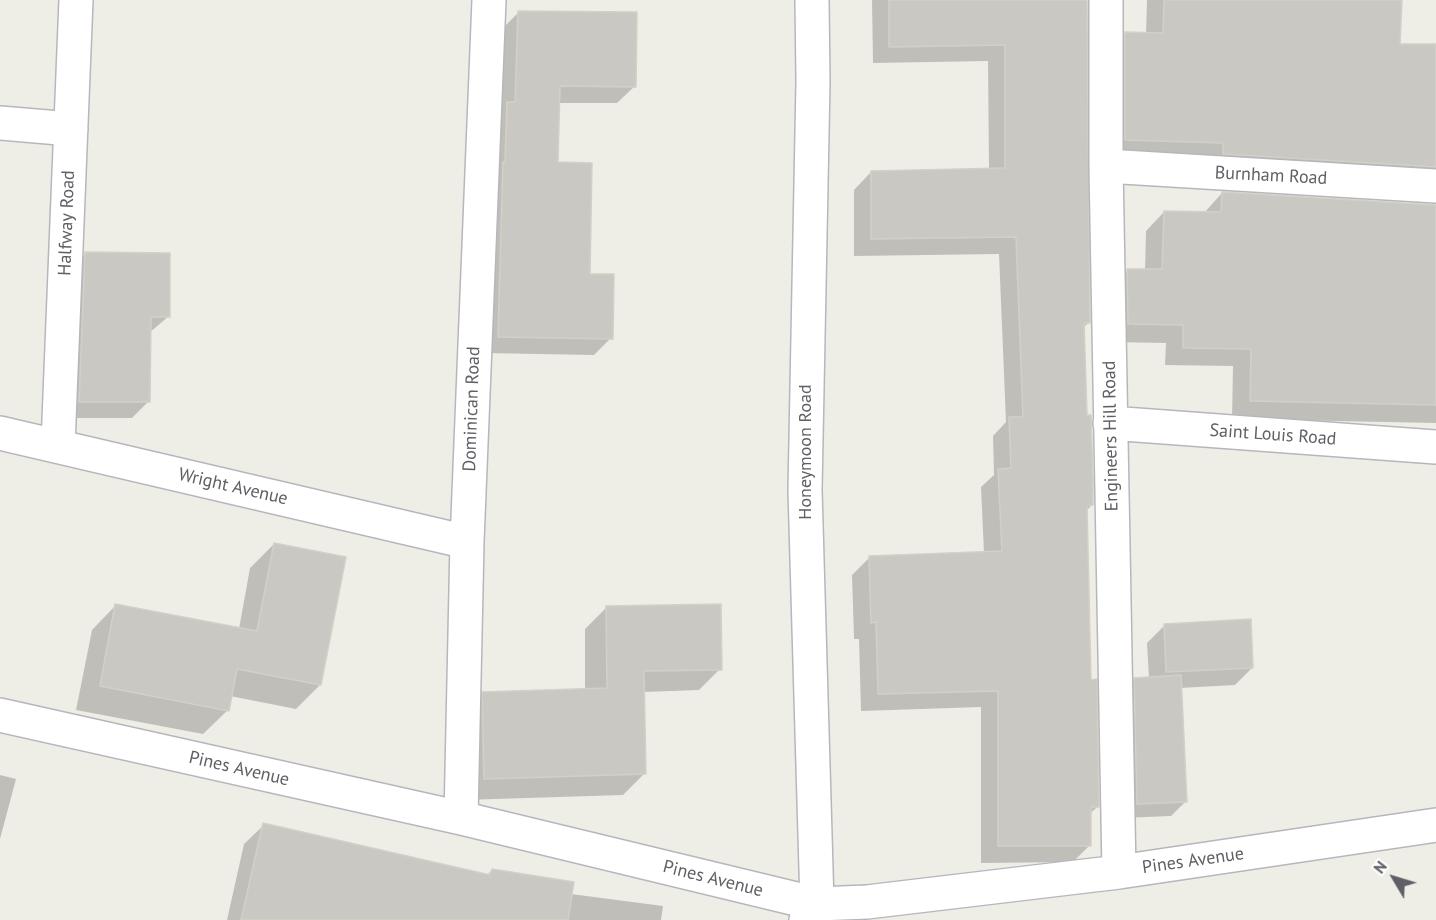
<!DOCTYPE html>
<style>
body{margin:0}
#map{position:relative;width:1436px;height:920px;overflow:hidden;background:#efeee6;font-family:"PT Sans",sans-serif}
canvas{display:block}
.north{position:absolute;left:1364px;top:848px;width:60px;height:60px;-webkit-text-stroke:4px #fff;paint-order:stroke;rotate:308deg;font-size:16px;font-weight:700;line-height:24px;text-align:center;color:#5e6065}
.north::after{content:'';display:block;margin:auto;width:21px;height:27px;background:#5e6065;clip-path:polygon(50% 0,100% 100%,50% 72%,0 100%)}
</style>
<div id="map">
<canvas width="1436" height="920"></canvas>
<div class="north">N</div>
</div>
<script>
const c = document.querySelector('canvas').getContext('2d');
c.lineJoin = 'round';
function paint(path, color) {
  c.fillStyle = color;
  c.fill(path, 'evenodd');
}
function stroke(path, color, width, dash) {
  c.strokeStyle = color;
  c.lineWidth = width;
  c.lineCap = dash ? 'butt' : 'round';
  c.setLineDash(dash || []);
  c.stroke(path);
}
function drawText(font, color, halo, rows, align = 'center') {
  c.font = font + ' "PT Sans",sans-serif';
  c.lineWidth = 6;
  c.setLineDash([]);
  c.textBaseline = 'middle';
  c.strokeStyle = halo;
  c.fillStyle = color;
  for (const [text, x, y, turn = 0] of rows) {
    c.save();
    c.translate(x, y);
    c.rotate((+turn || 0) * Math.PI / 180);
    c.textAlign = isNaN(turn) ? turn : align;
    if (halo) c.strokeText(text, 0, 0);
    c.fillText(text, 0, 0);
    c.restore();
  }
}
const shadow = new Path2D(`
 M872,0H1086L1089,322L1082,329L1085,416L1092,505L1085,512L1090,681L1098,806L1090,814V845L1073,862L981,863V707L861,711L859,639H854L852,575L870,557L984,553L981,487L994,475L993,436L1006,422L999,254L854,256V190L871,172L989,170L988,61L873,63Z
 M1147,0H1400L1399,45L1436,46V202L1107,158V52L1125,34H1146Z
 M518,13L635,86L617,103H558L557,164L589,275L611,338L594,355L481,353L501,30Z
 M1222,193L1436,206V423L1232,419L1233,366L1165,365L1166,343L1110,342L1109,289L1127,271H1145L1146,231L1164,212L1204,213Z
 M85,254L169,316L149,333V401L132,418H62L68,271Z
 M274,544L320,685L296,709L230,696L228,710L203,734L76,710L92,630L116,605L239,629L250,568Z
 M606,608L720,669L699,690L643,692L645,773L623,795L463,800L462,715L483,694L585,690V629Z
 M1165,625L1252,668L1235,685L1180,688L1186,801L1171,816L1122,818L1120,694L1135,679L1149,678L1147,643Z
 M0,775L16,779L0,839Z
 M264,825L486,876L492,870L571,894L663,906L661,920H227L244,844Z`);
const building = new Path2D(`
 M889,0H1087L1090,323H1084L1087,415H1091L1093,480V505L1087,506L1091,680L1097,679L1099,807H1091V846H998V691L878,694L876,622L871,623L869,556L1002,551L998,469L1011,468L1009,417H1023L1016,237L871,239V171L1005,168V45L889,47Z
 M1164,0H1402L1400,44H1436V167L1223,154V143L1125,140V32L1163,33Z
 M518,11L637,12L636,87L560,86L558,162L592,163L590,274H614L613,339L498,337L503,162H505L507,102H515Z
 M1222,192L1436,205V405L1250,401L1251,349L1183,348V325L1128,324L1127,269H1162L1164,211L1221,212Z
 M85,252L170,253V317H151L150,402H79Z
 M274,543L346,557L321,685L237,669L229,711L100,686L115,604L257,631Z
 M721,604L722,670L644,671L646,774L484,779L482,692L607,688L606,606Z
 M1251,619L1253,668L1166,672L1164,624Z
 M1181,675L1187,802L1137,804L1134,678Z
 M263,823L490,875L492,869L574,882L568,920H241Z`);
const minor = new Path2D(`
 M1106,0V166L1119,872
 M0,123L71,129
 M1106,166L1436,186
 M1110,423L1436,447
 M0,433L467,542
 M58,445L76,0
 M0,715L461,818L817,904L867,902L1119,872L1436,825
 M461,818L467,542L489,0
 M806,920L817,904L805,490L813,82L812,0`);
const streetNames = [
 ["Burnham Road",1271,176,3],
 ["Halfway Road",67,223,-88],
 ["Dominican Road",472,409,-88],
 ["Saint Louis Road",1273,435,4],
 ["Engineers Hill Road",1111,436,-91],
 ["Honeymoon Road",806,452,-90],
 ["Wright Avenue",233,487,13],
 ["Pines Avenue",239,769,13],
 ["Pines Avenue",1193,861,-8],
 ["Pines Avenue",713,879,14]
];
paint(shadow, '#0003');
paint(building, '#cac8c2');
stroke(building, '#d3d0c5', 1.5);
stroke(minor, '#b6b7bc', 36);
stroke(minor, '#fff', 33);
drawText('18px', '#5e6065', '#fff', streetNames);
</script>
